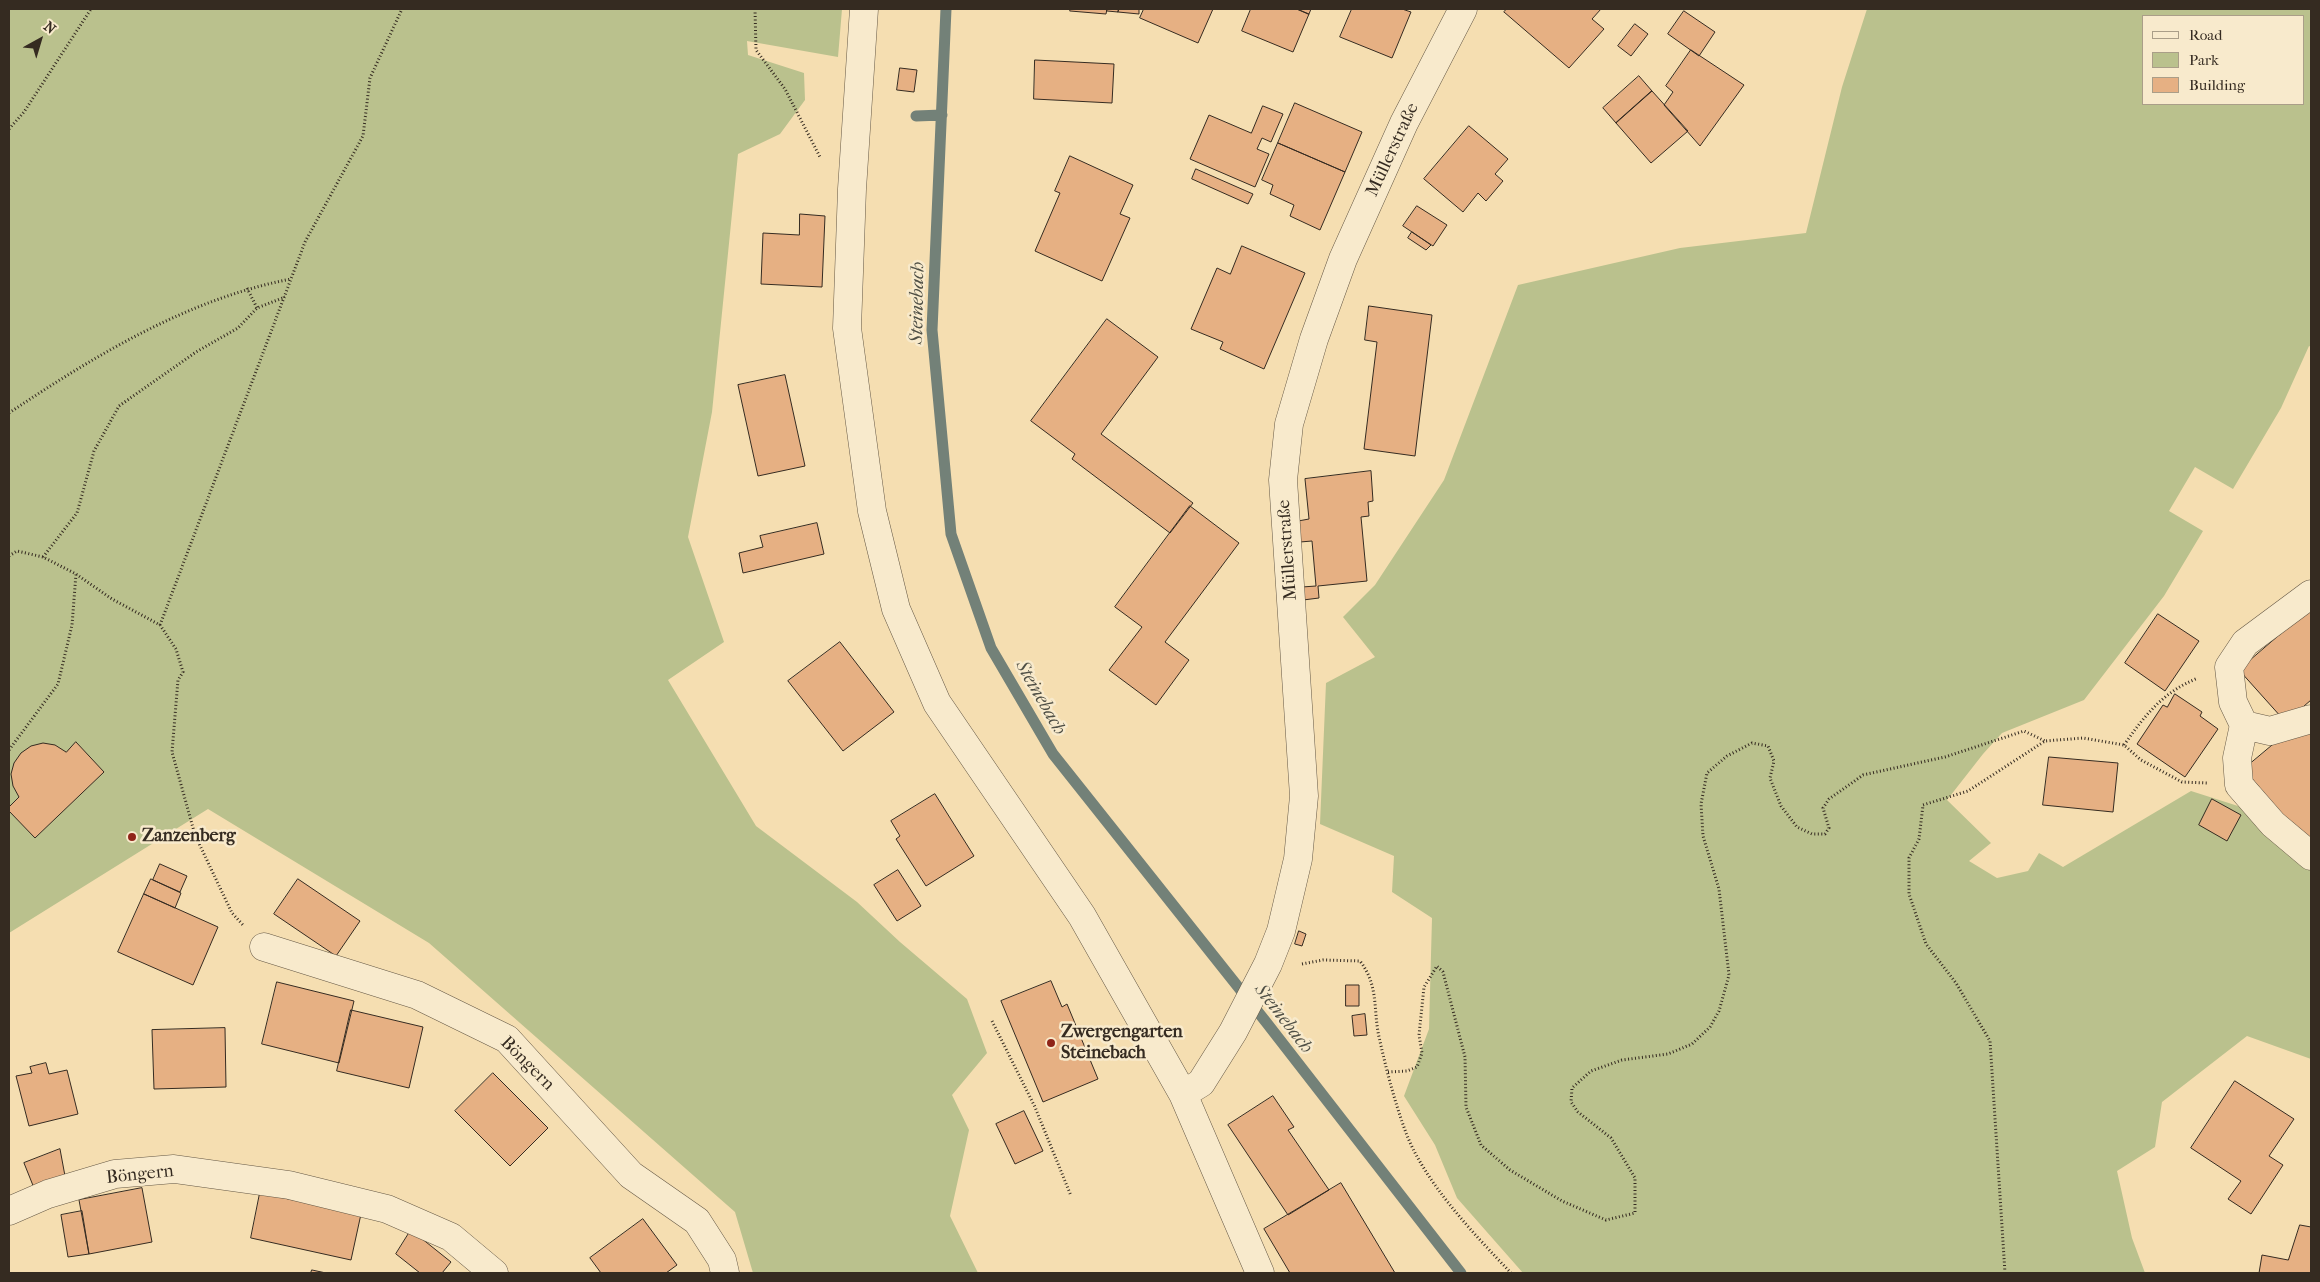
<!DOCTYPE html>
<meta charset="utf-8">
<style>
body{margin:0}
#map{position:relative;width:2320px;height:1282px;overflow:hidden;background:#f5deb1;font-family:"IM FELL French Canon",serif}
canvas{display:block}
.frame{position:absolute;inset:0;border:10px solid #352b21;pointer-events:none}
.legend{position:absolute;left:2142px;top:15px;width:162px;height:90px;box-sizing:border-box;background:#f8eacc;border:1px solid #aa9e88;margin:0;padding:6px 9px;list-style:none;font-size:15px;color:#352b21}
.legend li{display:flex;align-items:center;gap:10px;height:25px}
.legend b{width:25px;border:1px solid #aa9e88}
.north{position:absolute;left:15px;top:15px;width:50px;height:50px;-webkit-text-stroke:4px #f8eacc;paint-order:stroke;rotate:39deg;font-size:14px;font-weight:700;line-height:20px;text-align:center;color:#352b21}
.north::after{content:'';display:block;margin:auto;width:18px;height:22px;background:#352b21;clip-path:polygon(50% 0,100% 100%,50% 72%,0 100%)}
</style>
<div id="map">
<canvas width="2320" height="1282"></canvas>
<div class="frame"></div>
<ul class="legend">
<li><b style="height:6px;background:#f8eacc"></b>Road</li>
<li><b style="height:14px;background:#bac18d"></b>Park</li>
<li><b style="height:14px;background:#e6b083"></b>Building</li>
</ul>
<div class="north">N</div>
</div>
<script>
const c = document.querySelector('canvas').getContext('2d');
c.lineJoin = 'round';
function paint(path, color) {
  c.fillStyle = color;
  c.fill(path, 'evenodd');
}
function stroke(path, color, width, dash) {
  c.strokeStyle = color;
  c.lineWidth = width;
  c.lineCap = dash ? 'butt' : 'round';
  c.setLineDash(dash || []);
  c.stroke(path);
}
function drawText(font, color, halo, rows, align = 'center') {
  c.font = font + ' "IM FELL French Canon",serif';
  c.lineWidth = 5;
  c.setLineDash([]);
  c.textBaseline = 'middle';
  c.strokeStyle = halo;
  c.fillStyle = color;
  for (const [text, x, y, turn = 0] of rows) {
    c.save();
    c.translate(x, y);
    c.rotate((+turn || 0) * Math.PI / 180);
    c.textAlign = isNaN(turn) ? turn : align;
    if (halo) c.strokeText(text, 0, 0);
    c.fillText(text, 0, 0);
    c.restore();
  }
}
const green = new Path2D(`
 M9,9H842L838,57L747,41L748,55L804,73L805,100L780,134L738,154L712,412L688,537L724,642L668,680L756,826L857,902L900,942L967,999L987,1053L952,1095L969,1130L950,1216L978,1273H753L735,1212L429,943L208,809L9,933Z
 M1867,9H2311V347L2309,346L2281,408L2233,489L2195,467L2169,511L2203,531L2164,596L2084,700L2002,733L1983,754L1947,800L1991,843L1969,861L1997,878L2028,871L2039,853L2063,867L2191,791L2238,806L2311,869V1059L2247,1036L2162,1102L2155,1147L2117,1171L2132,1238L2145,1273H1523L1457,1198L1435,1145L1404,1096L1429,1029L1432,918L1392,892L1394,856L1320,824L1326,683L1375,657L1343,617L1375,585L1444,480L1518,285L1680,248L1806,233L1842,87ZM2144,16H2304V104H2144Z`);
const stream = new Path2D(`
 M946,9L932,330L951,534L991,648L1053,754L1266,1022L1461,1273
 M916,116L942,115`);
const building = new Path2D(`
 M1071,9H1107L1106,14L1070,11Z
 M1107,9H1119L1118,12L1107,11Z
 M1119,9H1139V14L1118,12Z
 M1144,9H1213L1198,43L1140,18Z
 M1251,9H1297L1309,14L1293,52L1242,31Z
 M1297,9H1311L1309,14Z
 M1352,9H1402L1411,12L1392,58L1340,37Z
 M1507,9H1601L1592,19L1604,29L1569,68L1504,12Z
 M1684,11L1715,32L1699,56L1668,34Z
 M1635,24L1648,34L1631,56L1618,46Z
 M1691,50L1744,85L1700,146L1664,105L1673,92L1666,86Z
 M1035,60L1114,64L1112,103L1034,99Z
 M900,68L917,70L914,92L897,90Z
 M1639,76L1652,91L1616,123L1603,108Z
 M1652,91L1688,131L1651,163L1616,123Z
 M1295,103L1362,132L1345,172L1278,143Z
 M1263,106L1283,114L1271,142L1262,138L1257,149L1269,154L1255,187L1190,159L1209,115L1251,133Z
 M1469,126L1508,159L1495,174L1503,181L1486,201L1478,193L1463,212L1424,179Z
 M1278,143L1345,172L1320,230L1290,216L1294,205L1270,194L1273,185L1262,180Z
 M1070,156L1133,185L1120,214L1130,218L1102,281L1035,251L1060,193L1055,191Z
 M1196,169L1253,194L1248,204L1192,179Z
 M1417,206L1447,225L1433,246L1403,226Z
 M800,214L825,216L822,287L761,284L763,233L799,235Z
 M1412,232L1431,245L1426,250L1408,238Z
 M1242,246L1305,273L1264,369L1220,349L1223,342L1191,329L1217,268L1230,274Z
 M1369,306L1432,315L1415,456L1364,449L1377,342L1365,340Z
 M1107,319L1158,357L1101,434L1193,503L1170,533L1072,459L1075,454L1031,421Z
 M785,375L805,466L758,476L738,385Z
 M1371,471L1373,501L1368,502L1369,516L1361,517L1367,581L1318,586L1319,598L1303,600L1302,587L1316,586L1312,541L1300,542L1298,521L1309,519L1305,479Z
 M1190,506L1239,543L1165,642L1189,660L1156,705L1109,670L1142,627L1115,607Z
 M817,523L824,554L743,573L739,553L763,547L760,536Z
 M2311,608V700L2289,719L2282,718L2239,670Z
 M2158,614L2199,641L2165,691L2125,663Z
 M840,642L894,712L843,751L788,681Z
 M2175,694L2202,712L2200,716L2218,729L2185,777L2137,744L2163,705L2167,707Z
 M2294,727L2311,728V849L2244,769Z
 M76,742L104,772L35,838L9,811V807L19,797L13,786L11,774L14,763L21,753L31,746L43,743L55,745L66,752Z
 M2049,757L2118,763L2113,812L2043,805Z
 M935,794L974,856L926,886L896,839L900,836L891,821Z
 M2212,799L2241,815L2227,841L2199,825Z
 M160,864L187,876L180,892L153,880Z
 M898,870L921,906L897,921L874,885Z
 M151,879L181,893L175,908L144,894Z
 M298,879L360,921L336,956L274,914Z
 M144,894L218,927L193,985L118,952Z
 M1299,931L1306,934L1302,946L1295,944Z
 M1051,981L1062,1007L1067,1004L1098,1079L1043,1102L1001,1001Z
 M277,982L354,1001L339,1063L262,1044Z
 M1346,985H1359V1006H1346Z
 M351,1010L423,1027L409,1088L337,1071Z
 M1365,1014L1367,1035L1354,1036L1352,1016Z
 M225,1028L226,1087L154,1089L152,1030Z
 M46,1063L49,1074L67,1070L78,1114L29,1126L16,1076L32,1073L30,1067Z
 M493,1073L548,1128L510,1166L455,1111Z
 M2235,1081L2294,1119L2269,1156L2283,1165L2251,1214L2228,1199L2241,1181L2191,1148Z
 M1273,1096L1294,1127L1288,1130L1329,1190L1288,1215L1228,1125Z
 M1024,1111L1043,1151L1015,1164L996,1124Z
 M60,1149L65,1176L34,1188L24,1163Z
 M1341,1183L1395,1273H1290L1264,1229Z
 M142,1188L152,1242L89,1254L79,1200Z
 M260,1193L361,1214L351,1260L251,1238Z
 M82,1211L89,1254L68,1257L61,1215Z
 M643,1219L677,1265L666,1273H601L590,1258Z
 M2300,1225L2311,1227V1273H2259L2262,1255L2288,1260Z
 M411,1230L451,1262L442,1273H420L396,1254Z
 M312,1270L326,1273H311Z`);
const path = new Path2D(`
 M755,9L756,50L785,89L820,157
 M9,129L24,112L91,9
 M247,288L257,308
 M9,413C96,355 188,299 291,279
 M9,556L17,551L43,557L76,574L112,599L160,625L176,649L183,672L178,680L172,752L195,835L232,913L243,925
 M43,557L77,513L94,451L119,406L196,352L238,328L257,308L285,297
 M160,625L305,242L363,136L370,78L402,9
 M2124,745C2145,715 2163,692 2198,678
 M9,750L58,684L72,625L76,574
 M1302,964L1323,960L1360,961C1379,986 1373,1009 1379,1037C1386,1068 1394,1100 1405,1130C1423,1181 1474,1234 1511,1273
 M992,1021L1035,1107L1071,1196
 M1388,1072L1407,1071L1417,1067L1422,1053L1419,1035L1424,987L1437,966L1443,972L1465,1057L1466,1107L1481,1145L1510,1170L1562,1201L1606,1220L1635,1213V1178L1611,1138L1578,1112L1571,1102L1572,1088L1591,1071L1622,1060L1668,1054L1692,1044L1710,1027L1719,1011L1729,975L1719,889L1703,836L1701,804L1707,773L1727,756L1752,743L1768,746L1774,761L1770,778L1781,806L1797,827L1812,834H1825L1829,828L1823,808L1829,799L1863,775L1945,757L2024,731L2045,741
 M2005,1273L1990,1041L1956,983L1926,944L1909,894V858L1919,839L1923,805L1968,791L2045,741L2083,738L2124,745L2141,760L2182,782L2207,783`);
const minor = new Path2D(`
 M864,9L852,189L847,328L872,511L896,609L937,703L1082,916L1183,1094L1260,1273
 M2311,594L2245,643L2229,667L2233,702L2244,725L2237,758L2239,785L2273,824L2311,856
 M2244,725L2270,731L2311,719
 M264,947L417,995L507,1039L631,1175L697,1221L722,1260L725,1273
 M1183,1094L1201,1083L1233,1032L1268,964L1281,931L1298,859L1304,796L1283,480L1289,424L1314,339L1343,259L1404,123L1463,9
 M9,1211L48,1194L115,1174L174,1169L289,1185L387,1209L451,1237L494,1273`);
const markers = [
 [132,837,5,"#8f2418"],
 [1051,1043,5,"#8f2418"]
];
const streetNames = [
 ["Müllerstraße",1393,150,-65],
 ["Müllerstraße",1288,550,-94],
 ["Böngern",527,1064,45],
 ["Böngern",140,1175,-6]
];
const poiNames = [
 ["Zanzenberg",142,837],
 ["Zwergengarten",1061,1033],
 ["Steinebach",1061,1054]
];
const waterNames = [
 ["Steinebach",918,303,-89],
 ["Steinebach",1040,698,60],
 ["Steinebach",1283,1019,52]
];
paint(green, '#bac18d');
stroke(stream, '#738178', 11);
paint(building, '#e6b083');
stroke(building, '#352b21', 1);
stroke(minor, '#655845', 29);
stroke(path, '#352b21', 3, [1, 2.5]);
stroke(minor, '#f8eacc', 28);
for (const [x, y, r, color] of markers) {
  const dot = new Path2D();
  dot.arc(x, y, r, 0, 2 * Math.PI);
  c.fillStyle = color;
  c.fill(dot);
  stroke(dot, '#f8eacc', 2);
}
drawText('18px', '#352b21', '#f8eacc', streetNames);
drawText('bold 18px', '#352b21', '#f8eacc', poiNames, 'left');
drawText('italic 19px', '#4f4f45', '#f8eacc', waterNames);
</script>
